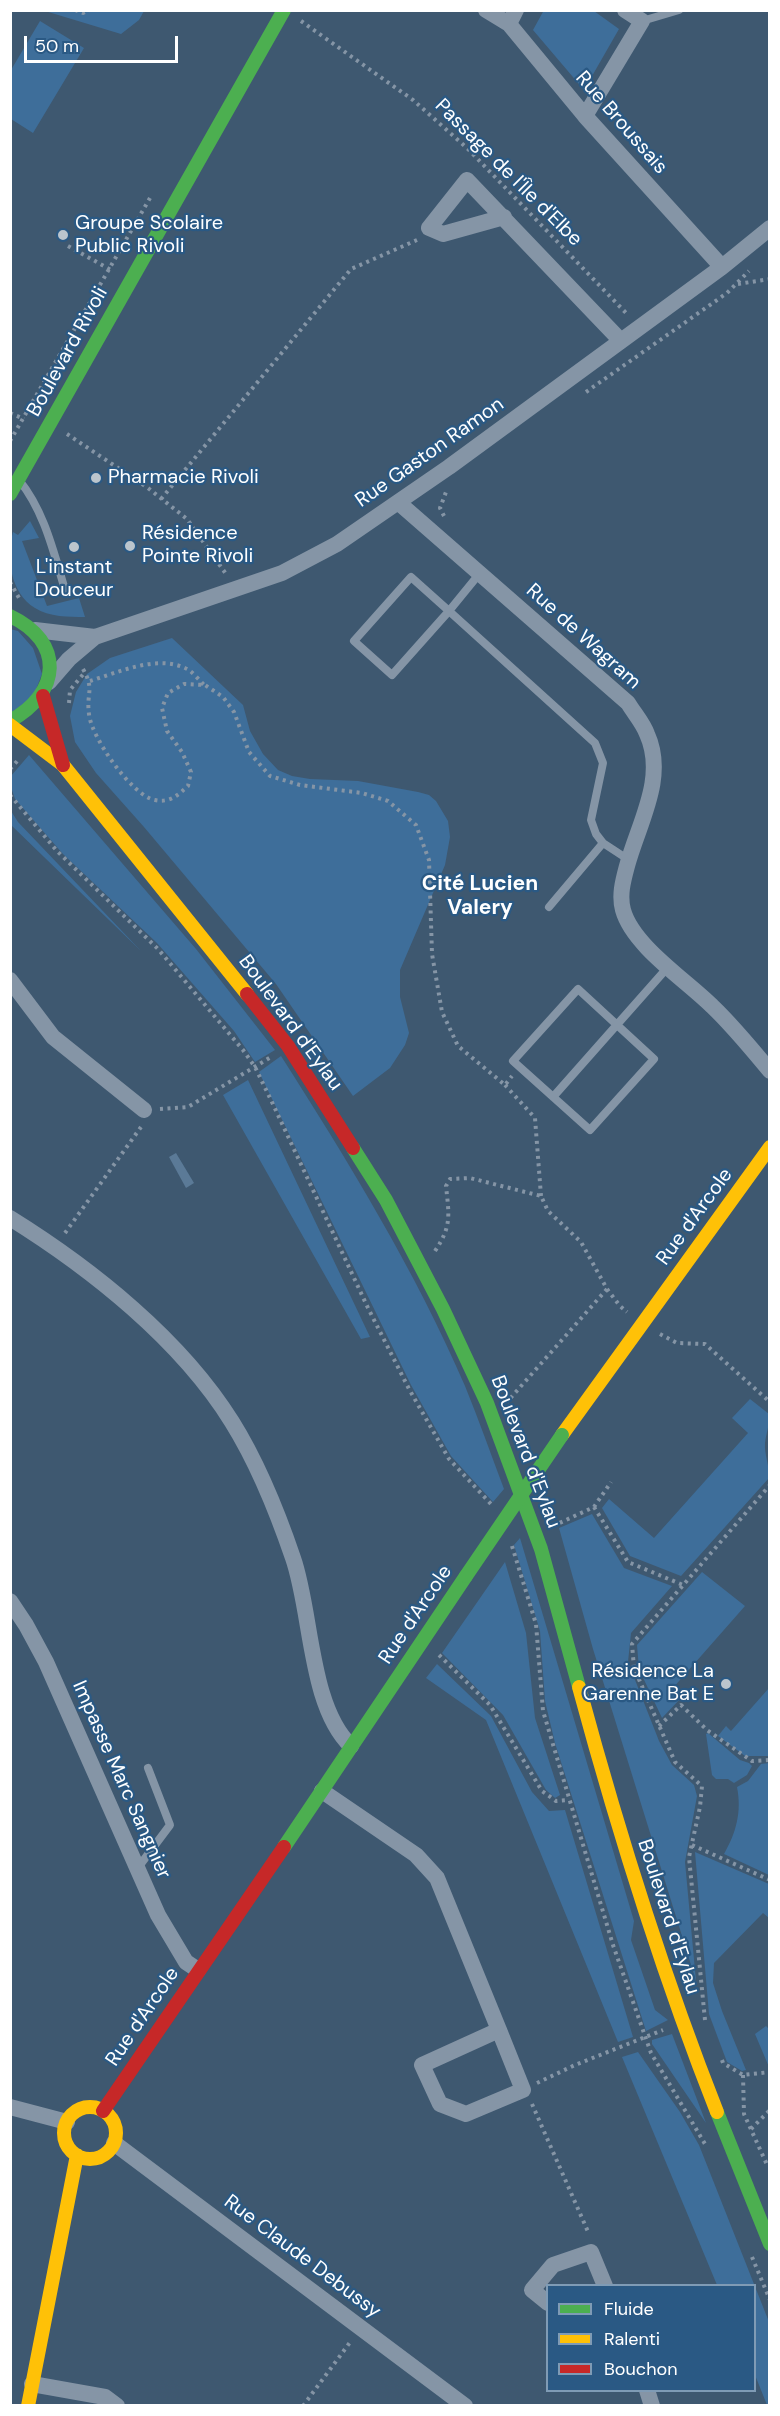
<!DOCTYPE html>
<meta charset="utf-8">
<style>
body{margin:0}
#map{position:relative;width:780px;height:2416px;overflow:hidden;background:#3e5870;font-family:"DM Sans",sans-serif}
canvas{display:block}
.frame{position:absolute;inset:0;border:12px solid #fff;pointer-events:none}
.legend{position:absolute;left:546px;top:2284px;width:210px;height:108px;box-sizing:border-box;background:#2a5984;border:2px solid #7f9bb5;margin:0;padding:8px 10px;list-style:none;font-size:18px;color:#fff}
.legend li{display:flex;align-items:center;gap:12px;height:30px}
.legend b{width:30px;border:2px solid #7f9bb5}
.scale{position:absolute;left:24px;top:36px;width:154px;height:27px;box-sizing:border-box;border:3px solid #fff;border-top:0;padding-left:8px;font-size:18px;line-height:21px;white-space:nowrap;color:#fff;-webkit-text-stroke:4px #2a5984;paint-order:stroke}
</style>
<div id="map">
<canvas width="780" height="2416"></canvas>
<div class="frame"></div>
<ul class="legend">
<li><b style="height:8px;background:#4caf50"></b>Fluide</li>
<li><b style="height:8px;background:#ffc107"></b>Ralenti</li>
<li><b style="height:8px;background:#c62828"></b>Bouchon</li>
</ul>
<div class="scale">50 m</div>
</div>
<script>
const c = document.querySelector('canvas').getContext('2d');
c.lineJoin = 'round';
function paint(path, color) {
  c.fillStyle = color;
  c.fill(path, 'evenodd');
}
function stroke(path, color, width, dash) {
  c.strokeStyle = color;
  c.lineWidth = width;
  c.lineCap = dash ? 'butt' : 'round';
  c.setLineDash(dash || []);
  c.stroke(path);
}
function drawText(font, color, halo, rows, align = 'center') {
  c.font = font + ' "DM Sans",sans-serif';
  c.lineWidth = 4.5;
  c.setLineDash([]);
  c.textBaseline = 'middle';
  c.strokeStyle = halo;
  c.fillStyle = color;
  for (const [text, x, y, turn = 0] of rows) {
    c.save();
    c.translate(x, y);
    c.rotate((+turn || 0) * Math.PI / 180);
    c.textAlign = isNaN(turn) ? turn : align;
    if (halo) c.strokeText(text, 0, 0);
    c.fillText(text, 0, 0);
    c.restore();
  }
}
const green = new Path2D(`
 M544,10L594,11L619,29L584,90L533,30Z
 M45,11H44H144L139,20L121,34Z
 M40,21L84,48L33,133L11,119V70Z
 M30,521L39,538L22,541L47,606L79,598L85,617C69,617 49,617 35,608C10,593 6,557 13,532L18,535Z
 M10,629L18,631L33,648L42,674L33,697L10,715Z
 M172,638L243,705L250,731L263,754L278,770L292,776L310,779L358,781L418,792L429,795L436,801L448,821L450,837L445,865L400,970V997L409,1033L405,1045L390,1068L353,1096L276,984L144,827L96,773L75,742L70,716L76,692L87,674L110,658Z
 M29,755L196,949L275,1050L255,1062L234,1031L157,943L63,854L15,799L11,787V776Z
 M11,811L18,822L141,951L11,825Z
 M281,1056C348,1161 416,1272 465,1386C479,1420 491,1455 504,1489L493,1502L451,1456L411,1385L259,1072Z
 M248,1080L370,1337L361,1339L223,1095Z
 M750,1399L769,1414C770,1425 766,1433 765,1443C764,1454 770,1467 769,1478L681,1576L630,1556L602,1508L609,1499L654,1538L748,1433L732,1418Z
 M592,1514L624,1568L672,1586L631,1633L628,1662L659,1741L672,1765L694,1785L697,1796L685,1862L696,1981L593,1649L559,1528Z
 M520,1538L634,1921L631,1940L655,2010L668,2020L646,2031L555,1743L545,1701L540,1631L514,1545Z
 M505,1562L526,1633L535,1718L560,1795L555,1798L546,1790L503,1715L442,1653Z
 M702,1572L745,1606L672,1689L681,1698L662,1718L639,1669L637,1645Z
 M437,1664L491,1716L532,1792L549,1811L565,1810L633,2037L618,2042L486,1720L426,1678Z
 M769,1688V1756H745L718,1736L726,1726L731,1731Z
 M708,1733L740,1760L749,1763L752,1766L747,1775L734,1783L728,1779H716L712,1775L706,1734Z
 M769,1763H770L769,1875L724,1854C736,1833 742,1812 737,1787L748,1781L761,1764Z
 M695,1852L769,1884V1918L763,1913L714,1963L713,1983L722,2011L746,2070L742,2071L727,2062L709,2014Z
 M766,2026L769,2029V2067L755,2034Z
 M672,2034L706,2123L652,2044V2040Z
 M638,2052L680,2112L699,2145L769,2322V2405H767L755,2375L754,2286L717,2285L622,2057Z`);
const water = new Path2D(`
 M176,1153L194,1183L186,1188L169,1157Z`);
const path = new Path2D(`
 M75,10L83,13L90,10
 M301,21L413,100L468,149L627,314
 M68,246L111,270
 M738,284L770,279
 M586,392L727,293L749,271
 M10,413L24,419
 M67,434L148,488L187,519L226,574
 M10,441L150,198
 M161,499L351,269L417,240
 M444,516L440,508L446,492
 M10,582L19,598
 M83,669C95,690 86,693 89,714C91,737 132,796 155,800C170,803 178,795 188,786L191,772L182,752L167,731L162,708L168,693L184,684L205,685L223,697L234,712L249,752L270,776L300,785L362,793L388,801L416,825L429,860L432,954L442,1012L458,1046L505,1085L512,1076
 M90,681C119,672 158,654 187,669C193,672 199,680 204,685
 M69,703L70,690L85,672
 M10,769L20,758
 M10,795L57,851L158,949L243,1050L255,1067L271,1100L368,1308L409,1389L449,1459L491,1504
 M505,1085L535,1118L541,1196
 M160,1109L188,1107L271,1057
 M65,1233L141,1127
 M435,1251C452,1226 449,1215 446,1186L450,1179L470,1178L541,1196L548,1211L581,1242L607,1289L507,1402
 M607,1289L620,1306L627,1312
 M660,1334L677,1343L705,1344L770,1402
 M594,1507L628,1562L683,1585
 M553,1526L594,1507L611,1482
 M512,1546L536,1624L543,1711L613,1945L651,2053L705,2144
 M439,1655L490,1705L542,1791L556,1801L569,1800
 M659,1726L681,1705L707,1730L752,1761L770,1760
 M692,1845L770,1880
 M705,2020L689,1857L700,1807L702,1786L675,1762L634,1668L632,1644L770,1485
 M722,2060L723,2063L743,2075L770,2072
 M743,2075L744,2114L768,2167
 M537,2083L575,2065L663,2030
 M532,2104L589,2234
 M751,2129L770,2110
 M752,2257L770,2300
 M303,2406L351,2341`);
const lane = new Path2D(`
 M642,21L679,10
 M19,480C45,512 54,554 66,593
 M480,573L449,611L595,743L603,763L591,820L596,834L603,843L629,860
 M411,577L449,611L392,675L354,641Z
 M549,907L603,843
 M578,989L654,1059L590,1130L513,1061Z
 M553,1097L668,967
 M137,1869L170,1825L148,1768`);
const street = new Path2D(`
 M486,10L509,24L585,116L722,267
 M509,24L516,10
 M585,116L642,21L625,10
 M504,217L443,234L429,228L467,180L621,341
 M399,503L628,703C634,713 643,723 647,734C667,778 638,824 627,866C623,881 619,895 623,910C633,946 686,980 712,1006C733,1026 751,1048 770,1071
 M35,630L95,637
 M49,682L69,659L95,637L282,573L337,544L449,467L722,267L770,228
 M10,980L53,1037L144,1110
 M10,1218C92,1269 181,1340 232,1422C257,1462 278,1514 293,1558C312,1612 309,1706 351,1746
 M10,1601L26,1625L46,1662L158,1915L186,1962L198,1970
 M322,1791L416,1855L437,1878L499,2030
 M499,2030L523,2090L466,2114L440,2104L422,2065Z
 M10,2107L67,2122
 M114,2143L465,2406
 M548,2303L532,2290L553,2265L591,2252L605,2286
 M32,2384L105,2397L117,2406
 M647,2390L652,2406`);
const fast = new Path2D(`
 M10,494L284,10
 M10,616C65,642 61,693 10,721
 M353,1148L386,1200L443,1309L487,1403L541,1549L579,1687
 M284,1847L466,1576
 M717,2112L770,2244`);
const slow = new Path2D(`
 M10,725L63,765L247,994
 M562,1435L770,1147
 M579,1687C618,1831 662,1973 717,2112
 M64 2133a26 26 0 1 1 52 0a26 26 0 1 1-52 0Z
 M28,2406L77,2155`);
const jam = new Path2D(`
 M43,696L63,765
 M247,994L288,1046L353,1148
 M103,2111L284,1847`);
const fastBridge = new Path2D(`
 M466,1576L562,1435`);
const markers = [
 [63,235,6,"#bbc5cd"],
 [96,478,6,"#bbc5cd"],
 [130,546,6,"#bbc5cd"],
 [74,547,6,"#bbc5cd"],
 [726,1684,6,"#bbc5cd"]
];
const streetNames = [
 ["Rue Broussais",621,123,49],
 ["Passage de l'Île d'Elbe",508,173,45],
 ["Boulevard Rivoli",68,352,-61],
 ["Rue Gaston Ramon",430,453,-35],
 ["Rue de Wagram",583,637,42],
 ["Boulevard d'Eylau",290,1023,54],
 ["Rue d'Arcole",695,1217,-54],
 ["Boulevard d'Eylau",525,1452,69],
 ["Rue d'Arcole",416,1615,-56],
 ["Impasse Marc Sangnier",121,1780,66],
 ["Boulevard d'Eylau",668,1917,72],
 ["Rue d'Arcole",143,2017,-56],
 ["Rue Claude Debussy",302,2257,37]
];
const poiNames = [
 ["Groupe Scolaire",75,224],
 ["Public Rivoli",75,247],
 ["Pharmacie Rivoli",108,478],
 ["Résidence",142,534],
 ["Pointe Rivoli",142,557],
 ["L'instant",74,568,"center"],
 ["Douceur",74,591,"center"],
 ["Résidence La",714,1672,"right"],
 ["Garenne Bat E",714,1695,"right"]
];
const neighbourhoodNames = [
 ["Cité Lucien",480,884],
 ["Valery",480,908]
];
paint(green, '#3e6e9a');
paint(water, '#5b7a97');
stroke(path, '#8595a6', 4, [3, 4.5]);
stroke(lane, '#8595a6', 8);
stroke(street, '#8595a6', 16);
stroke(fast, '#4caf50', 14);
stroke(slow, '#ffc107', 14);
stroke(jam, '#c62828', 14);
stroke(fastBridge, '#4caf50', 14);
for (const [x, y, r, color] of markers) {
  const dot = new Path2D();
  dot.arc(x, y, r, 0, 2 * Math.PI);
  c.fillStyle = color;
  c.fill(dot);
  stroke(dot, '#2a5984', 2);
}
drawText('20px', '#fff', '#2a5984', streetNames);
drawText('20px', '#fff', '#2a5984', poiNames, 'left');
drawText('bold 21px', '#fff', '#2a5984', neighbourhoodNames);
</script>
